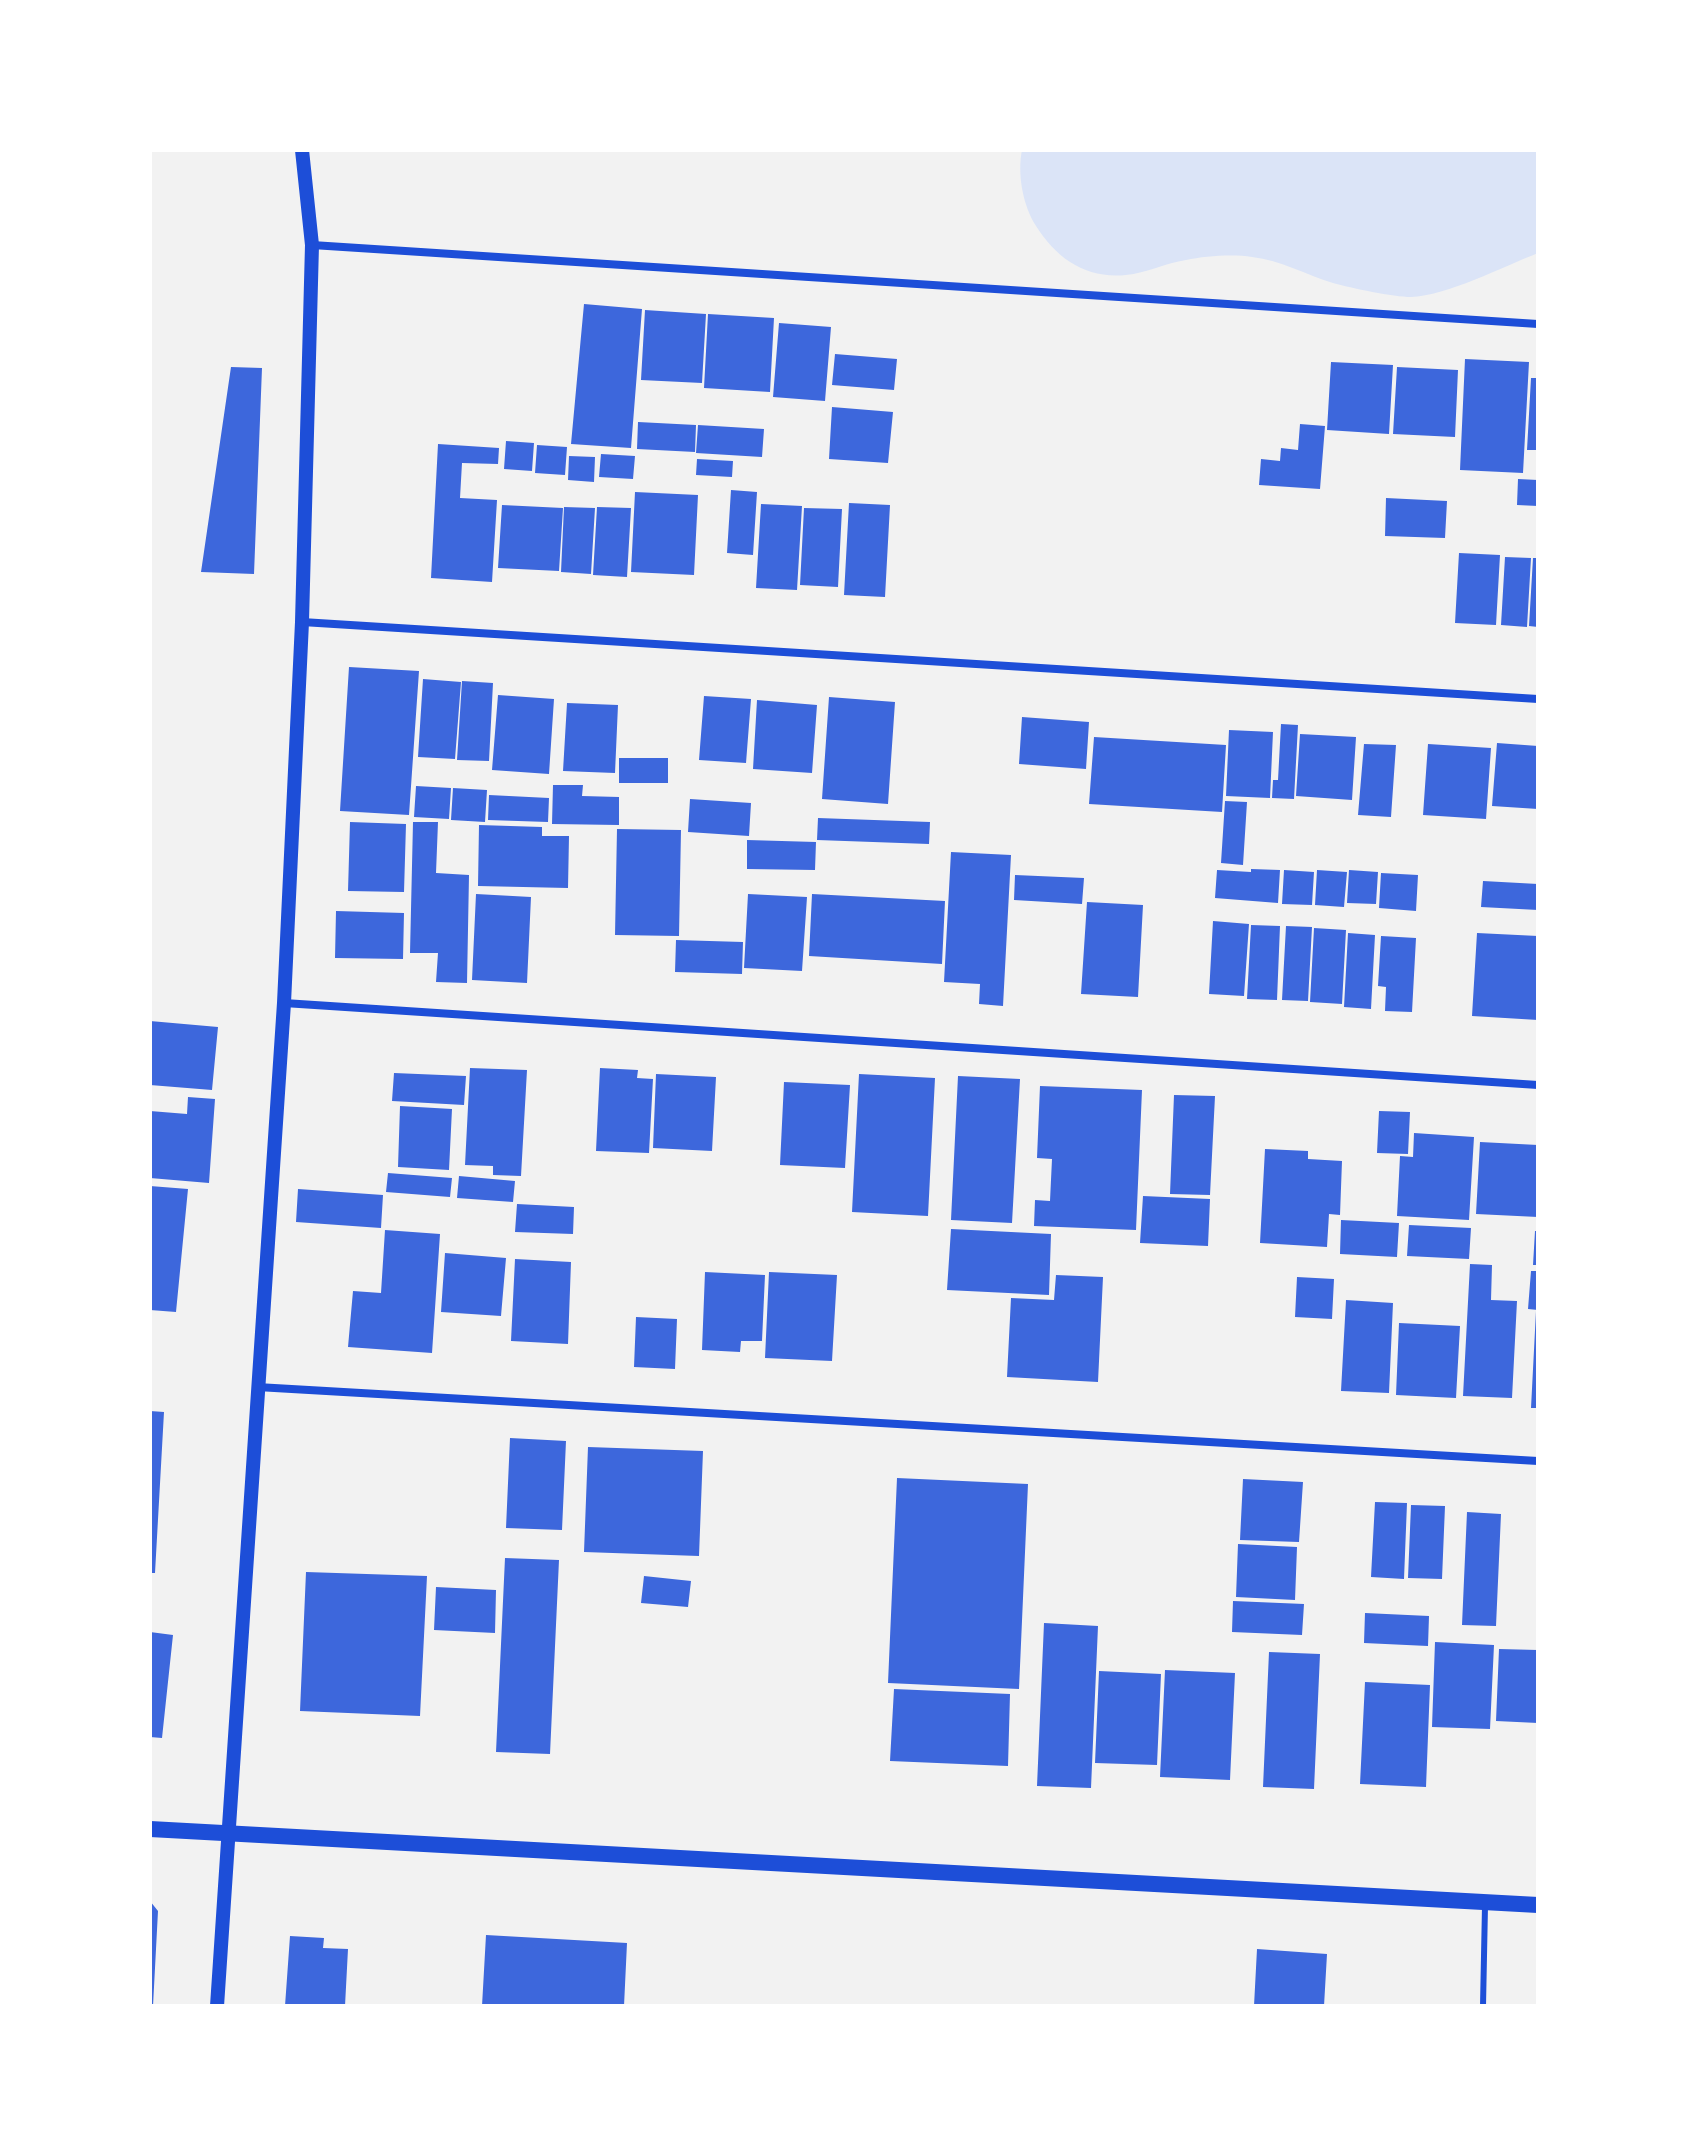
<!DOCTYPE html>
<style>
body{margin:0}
#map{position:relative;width:1688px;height:2156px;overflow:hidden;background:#f2f2f2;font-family:Cabin,sans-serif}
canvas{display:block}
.frame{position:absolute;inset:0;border:152px solid #fff;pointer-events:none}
</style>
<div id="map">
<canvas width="1688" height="2156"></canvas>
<div class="frame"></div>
</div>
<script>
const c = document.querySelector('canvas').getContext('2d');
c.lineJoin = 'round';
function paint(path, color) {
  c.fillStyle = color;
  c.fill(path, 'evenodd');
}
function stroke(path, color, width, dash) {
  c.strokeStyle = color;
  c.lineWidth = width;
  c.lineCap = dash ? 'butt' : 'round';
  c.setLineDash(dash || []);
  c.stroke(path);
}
const green = new Path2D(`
 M1022,150H1538V253C1505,266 1446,296 1411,297C1394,297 1351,288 1333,283C1306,275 1281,260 1252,257C1233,254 1205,256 1186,260C1166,263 1146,273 1126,275C1086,279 1057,259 1036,226C1023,206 1017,174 1022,150Z`);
const building = new Path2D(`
 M584,304L642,309L631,448L571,444Z
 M645,310L706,314L702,383L641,380Z
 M708,314L774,318L770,392L704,388Z
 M779,323L831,327L825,401L773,397Z
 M835,354L897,359L894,390L832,385Z
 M1465,359L1529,362L1523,473L1460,470Z
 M1331,362L1393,365L1389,434L1327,430Z
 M231,367L262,368L254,574L201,572Z
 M1397,367L1458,370L1455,437L1393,434Z
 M1531,378H1538V450H1527Z
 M832,407L893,412L888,463L829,459Z
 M638,422L696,425L695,452L637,449Z
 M1300,424L1325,426L1320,489L1259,485L1261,459L1280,461L1281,448L1298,450Z
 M698,425L764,429L762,457L696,453Z
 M506,441L534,443L532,471L504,469Z
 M438,444L499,448L498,464L462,463L460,498L497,500L492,582L431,578Z
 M537,445L567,447L565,475L535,473Z
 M601,454L635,456L633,479L599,477Z
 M569,456L595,457L594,482L568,480Z
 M697,459L733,461L732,477L696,475Z
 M1518,479L1538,480V506L1517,505Z
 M731,490L757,492L753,555L727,553Z
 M635,492L698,495L694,575L631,572Z
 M1386,498L1447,501L1445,538L1385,536Z
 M849,503L890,505L885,597L844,595Z
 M761,504L802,506L797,590L756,588Z
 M502,505L563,508L559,571L498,568Z
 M564,507L595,508L591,574L561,572Z
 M597,507L631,508L627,577L593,575Z
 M804,508L842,509L838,587L800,585Z
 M1459,553L1500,555L1496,625L1455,623Z
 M1505,557L1531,558L1527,627L1501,625Z
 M1533,558H1538V627L1529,626Z
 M349,667L419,671L409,815L340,811Z
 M423,679L461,682L455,759L418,757Z
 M462,681L493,683L489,761L457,760Z
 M498,695L554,699L549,774L492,770Z
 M704,696L751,699L746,763L699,760Z
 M829,697L895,702L888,804L822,799Z
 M757,700L817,705L812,773L753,769Z
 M567,703L618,705L615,773L563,771Z
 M1022,717L1089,722L1086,769L1019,764Z
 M1281,724L1298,725L1294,799L1272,798L1273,780H1278Z
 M1229,730L1273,732L1270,798L1226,796Z
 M1300,734L1356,737L1352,800L1296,796Z
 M1094,737L1226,745L1222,812L1089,804Z
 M1497,743L1538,746V809L1492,806Z
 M1364,744L1396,745L1391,817L1358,815Z
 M1428,744L1491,748L1486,819L1423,815Z
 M619,758H668V783H619Z
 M553,785H583L582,796L619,797V825L552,824Z
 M416,786L451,788L449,819L414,817Z
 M453,788L487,790L485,822L451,820Z
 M489,795L549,798L548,822L488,820Z
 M690,799L751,803L749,836L688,832Z
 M1225,801L1247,802L1243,865L1221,863Z
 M818,818L930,822L929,844L817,840Z
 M350,822L406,824L404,892L348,891Z
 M413,822H438L436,873L469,875L467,983L436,982L438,953H410Z
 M479,825L542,827V836H569L568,888L478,886Z
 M617,829L681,830L679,936L615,935Z
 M747,840L816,842L815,870L747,869Z
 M951,852L1011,855L1003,1006L979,1004L980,984L944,982Z
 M1251,869L1280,870L1278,903L1215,898L1217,870L1251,872Z
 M1284,870L1314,872L1312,905L1282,904Z
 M1317,870L1347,872L1344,907L1315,905Z
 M1349,870L1378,872L1376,904L1347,903Z
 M1381,873L1418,875L1416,911L1379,908Z
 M1015,875L1084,878L1082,904L1014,900Z
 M1483,881L1538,884V910L1481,907Z
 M476,894L531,897L527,983L472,980Z
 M748,894L807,897L802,971L744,968Z
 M812,894L945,901L942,964L809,956Z
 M1087,902L1143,905L1138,997L1081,994Z
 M336,911L404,913L403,959L335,958Z
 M1213,921L1249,924L1244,996L1209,994Z
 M1251,925L1280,926L1277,1000L1247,999Z
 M1286,926L1312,927L1308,1001L1282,1000Z
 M1314,928L1346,930L1342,1004L1310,1002Z
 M1348,933L1375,935L1371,1009L1344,1007Z
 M1477,933L1538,936V1020L1472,1016Z
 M1381,936L1416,938L1412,1012L1385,1011L1386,987L1378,986Z
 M676,940L743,942L742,974L675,972Z
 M150,1021L218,1027L212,1090L150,1085Z
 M470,1068L527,1070L521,1176L493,1175V1166L465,1165Z
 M600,1068L638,1070L637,1078L653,1079L649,1153L596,1151Z
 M394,1073L466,1076L464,1105L392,1101Z
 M656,1074L716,1077L712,1151L653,1148Z
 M859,1074L935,1078L928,1216L852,1212Z
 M958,1076L1020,1079L1012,1223L951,1220Z
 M784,1082L850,1085L845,1168L780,1165Z
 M1040,1086L1142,1090L1136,1230L1034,1226L1035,1200L1050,1201L1052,1159L1037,1158Z
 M1174,1095L1215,1096L1210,1195L1170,1194Z
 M188,1097L215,1099L209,1183L150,1178V1111L187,1114Z
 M400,1106L452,1109L449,1170L398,1167Z
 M1379,1111L1410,1112L1408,1154L1377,1153Z
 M1414,1133L1474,1137L1469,1220L1397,1216L1400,1156L1413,1157Z
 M1480,1142L1538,1145V1217L1476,1214Z
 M1265,1149L1308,1151V1159L1342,1161L1340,1215L1329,1214L1327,1247L1260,1243Z
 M388,1173L452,1178L450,1197L386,1192Z
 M459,1176L515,1181L513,1202L457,1198Z
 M150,1186L188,1189L176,1312L150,1310Z
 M298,1189L383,1195L381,1228L296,1222Z
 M1143,1196L1210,1199L1208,1246L1140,1243Z
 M517,1204L574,1207L573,1234L515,1232Z
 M1341,1220L1399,1223L1397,1257L1340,1254Z
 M1409,1225L1471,1228L1469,1259L1407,1256Z
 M951,1229L1051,1234L1049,1295L947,1290Z
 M385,1230L440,1234L432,1353L348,1347L353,1291L381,1293Z
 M1535,1231H1538V1265H1533Z
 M445,1253L506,1258L501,1316L441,1312Z
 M515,1259L571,1262L568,1344L511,1341Z
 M1470,1264L1492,1265L1491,1300L1517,1301L1512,1398L1463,1396Z
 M1531,1271H1538V1310L1528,1309Z
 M705,1272L765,1275L762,1341H741L740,1352L702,1350Z
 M769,1272L837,1275L832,1361L765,1358Z
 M1056,1275L1103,1277L1098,1382L1007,1377L1011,1298L1054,1300Z
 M1297,1277L1334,1279L1332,1319L1295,1317Z
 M1346,1300L1393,1303L1389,1393L1341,1391Z
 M1536,1311H1538V1408H1531Z
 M636,1317L677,1319L675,1369L634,1367Z
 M1399,1323L1460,1326L1456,1398L1396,1395Z
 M150,1411L164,1412L155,1573H150Z
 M510,1438L566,1441L562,1530L506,1528Z
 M588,1447L703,1451L699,1556L584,1552Z
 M897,1478L1028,1484L1019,1689L888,1683Z
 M1243,1479L1303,1482L1299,1542L1240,1540Z
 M1375,1502L1407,1503L1404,1579L1371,1577Z
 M1411,1505L1445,1506L1442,1579L1408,1578Z
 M1467,1512L1501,1514L1496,1626L1462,1625Z
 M1238,1544L1297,1547L1295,1600L1236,1597Z
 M505,1558L559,1560L550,1754L496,1752Z
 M306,1572L427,1576L420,1716L300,1711Z
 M644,1576L691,1581L688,1607L641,1603Z
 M436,1587L496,1590L495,1633L434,1630Z
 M1233,1601L1304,1604L1302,1635L1232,1632Z
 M1365,1613L1429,1616L1428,1646L1364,1643Z
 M1044,1623L1098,1626L1091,1788L1037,1786Z
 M150,1632L173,1635L162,1738L150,1737Z
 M1435,1642L1494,1645L1490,1729L1432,1727Z
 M1499,1649L1538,1650V1723L1496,1721Z
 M1269,1652L1320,1654L1314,1789L1263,1787Z
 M1165,1670L1235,1673L1230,1780L1160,1777Z
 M1099,1671L1161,1674L1157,1765L1095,1763Z
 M1365,1682L1430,1685L1426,1787L1360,1784Z
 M894,1689L1010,1694L1008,1766L890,1761Z
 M150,1901L158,1911L153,2006H150Z
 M486,1935L627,1943L624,2006H482Z
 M290,1936L324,1938L323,1948L348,1949L345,2006H285Z
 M1257,1949L1327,1954L1324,2006H1254Z`);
const service = new Path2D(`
 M1483,2006L1485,1906`);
const minor = new Path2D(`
 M312,245L1538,324
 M302,622L1538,699
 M284,1003L1538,1085
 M257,1387L1538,1461`);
const tertiary = new Path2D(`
 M217,2006L284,1003L302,622L312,245L302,150`);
const secondary = new Path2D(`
 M150,1829L1538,1905`);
paint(green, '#dbe4f7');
paint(building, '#3d67dc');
stroke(service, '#1d4ed8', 6);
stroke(minor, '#1d4ed8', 8);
stroke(tertiary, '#1d4ed8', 14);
stroke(secondary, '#1d4ed8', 16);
</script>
